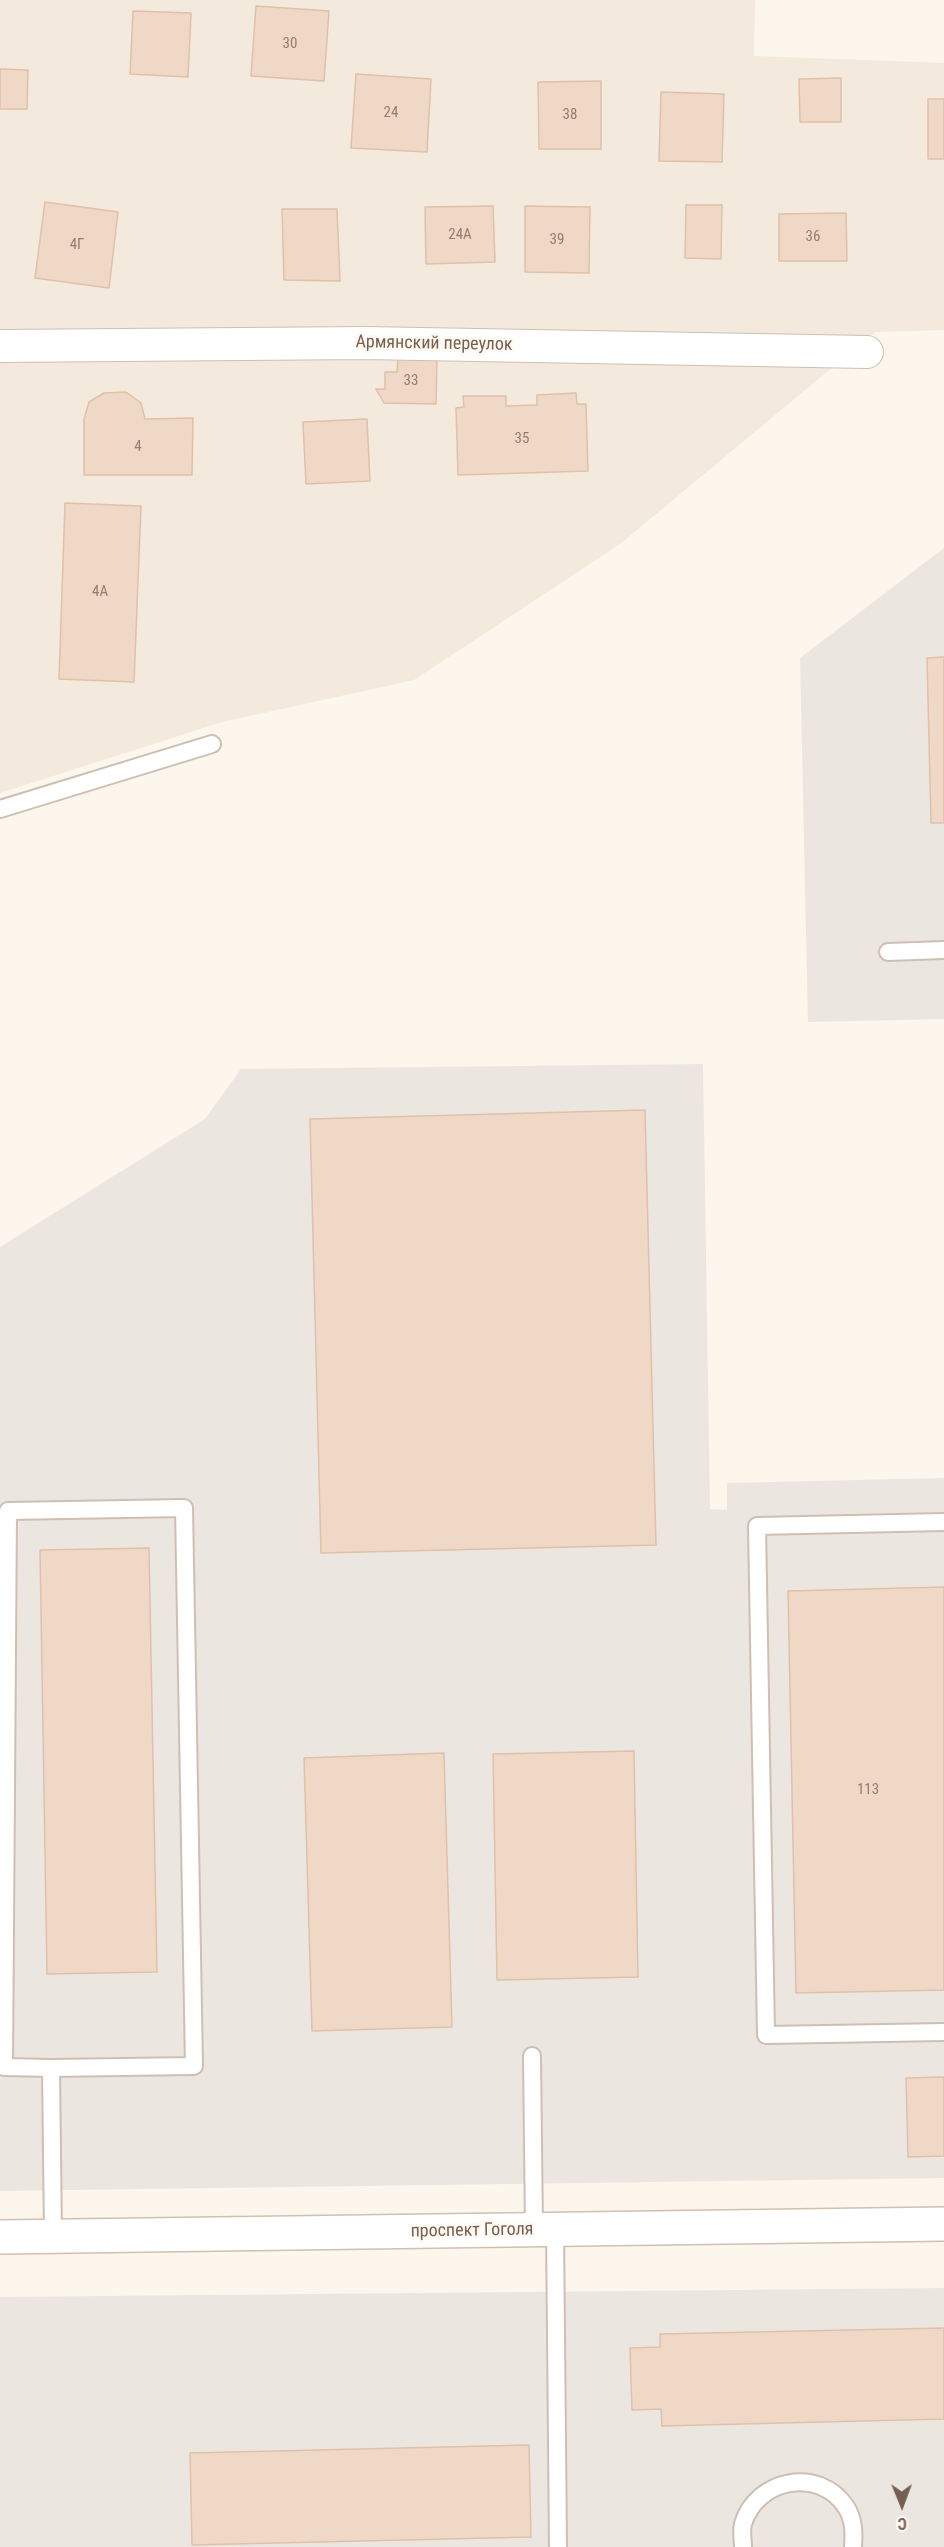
<!DOCTYPE html>
<meta charset="utf-8">
<style>
body{margin:0}
#map{position:relative;width:944px;height:2547px;overflow:hidden;background:#fcf6ed;font-family:"Roboto Condensed",sans-serif}
canvas{display:block}
.north{position:absolute;left:872px;top:2475px;width:60px;height:60px;-webkit-text-stroke:4px #fefaf3;paint-order:stroke;rotate:179deg;font-size:16px;font-weight:700;line-height:24px;text-align:center;color:#765f50}
.north::after{content:'';display:block;margin:auto;width:21px;height:27px;background:#765f50;clip-path:polygon(50% 0,100% 100%,50% 72%,0 100%)}
</style>
<div id="map">
<canvas width="944" height="2547"></canvas>
<div class="north">С</div>
</div>
<script>
const c = document.querySelector('canvas').getContext('2d');
c.lineJoin = 'round';
function paint(path, color) {
  c.fillStyle = color;
  c.fill(path, 'evenodd');
}
function stroke(path, color, width, dash) {
  c.strokeStyle = color;
  c.lineWidth = width;
  c.lineCap = dash ? 'butt' : 'round';
  c.setLineDash(dash || []);
  c.stroke(path);
}
function drawText(font, color, halo, rows, align = 'center') {
  c.font = font + ' "Roboto Condensed",sans-serif';
  c.lineWidth = 6;
  c.setLineDash([]);
  c.textBaseline = 'middle';
  c.strokeStyle = halo;
  c.fillStyle = color;
  for (const [text, x, y, turn = 0] of rows) {
    c.save();
    c.translate(x, y);
    c.rotate((+turn || 0) * Math.PI / 180);
    c.textAlign = isNaN(turn) ? turn : align;
    if (halo) c.strokeText(text, 0, 0);
    c.fillText(text, 0, 0);
    c.restore();
  }
}
const residential = new Path2D(`
 M0,0H755L754,56L944,63V330L875,332L620,544L414,680L222,722L0,793Z`);
const industrial = new Path2D(`
 M944,548V1019L808,1022L800,658Z
 M703,1064L710,1509L727,1510V1483L944,1478V2178L0,2191V1247L205,1119L241,1069Z
 M944,2288V2547H0V2297Z`);
const building = new Path2D(`
 M256,6L329,11L324,81L251,76Z
 M133,11L191,13L188,77L130,74Z
 M0,69L28,70L27,109H0Z
 M356,74L431,79L427,152L351,148Z
 M841,78V122H800L799,79Z
 M601,81V149H539L538,82Z
 M661,92L724,94L722,162L659,161Z
 M928,99H944V159H928Z
 M45,202L118,212L109,288L35,278Z
 M686,205H722L721,259L685,258Z
 M493,206L495,262L426,264L425,207Z
 M525,206L590,207L589,273L525,272Z
 M282,209H337L340,281L284,280Z
 M846,213L847,261H779V214Z
 M398,358H437L436,404L384,403L376,389H385V372H397Z
 M126,392L141,403L145,419L193,418L192,475H84V419L89,402L104,393Z
 M576,393L577,404H586L588,471L458,475L456,408L464,407L463,396H506V406L537,405V395Z
 M367,419L370,481L306,484L303,422Z
 M65,503L141,506L134,682L59,679Z
 M944,657V823H931L927,658Z
 M645,1110L656,1545L321,1553L310,1119Z
 M149,1548L157,1972L47,1974L40,1550Z
 M944,1587V1990L796,1993L788,1591Z
 M634,1751L638,1977L497,1980L493,1754Z
 M444,1753L452,2027L312,2031L304,1758Z
 M944,2077V2156L908,2157L906,2078Z
 M944,2328V2419L662,2426L661,2409L632,2410L630,2348L660,2347V2334Z
 M529,2445L531,2537L192,2545L190,2453Z`);
const lane = new Path2D(`
 M0,809L212,744
 M888,952L944,950
 M944,1522L757,1526L766,2035L944,2032
 M532,2056L534,2230
 M51,2068L194,2066L184,1508L8,1511L4,2067L51,2068L53,2236
 M555,2229L558,2547
 M743,2547C743,2540 741,2531 743,2524C756,2479 819,2466 846,2507C854,2519 854,2533 853,2547`);
const street = new Path2D(`
 M0,346L365,343L867,352`);
const secondary = new Path2D(`
 M0,2237L944,2224`);
const numberNames = [
 ["30",290,44],
 ["24",391,113],
 ["38",570,115],
 ["24А",460,235],
 ["36",813,237],
 ["39",557,240],
 ["4Г",77,245],
 ["33",411,381],
 ["35",522,439],
 ["4",138,447],
 ["4А",100,592],
 ["113",868,1790]
];
const streetNames = [
 ["Армянский переулок",434,344,1],
 ["проспект Гоголя",472,2231,-1]
];
paint(residential, '#f3e9dc');
paint(industrial, '#ece6e1');
paint(building, '#efd8c6');
stroke(building, '#e0c0a8', 1.5);
stroke(lane, '#cebfb2', 20);
stroke(street, '#cebfb2', 34);
stroke(secondary, '#d0c0b0', 36);
stroke(lane, '#fff', 16);
stroke(street, '#fff', 32);
stroke(secondary, '#fff', 33);
drawText('15px', '#947d6e', null, numberNames);
drawText('18px', '#765f50', '#fefaf3', streetNames);
</script>
